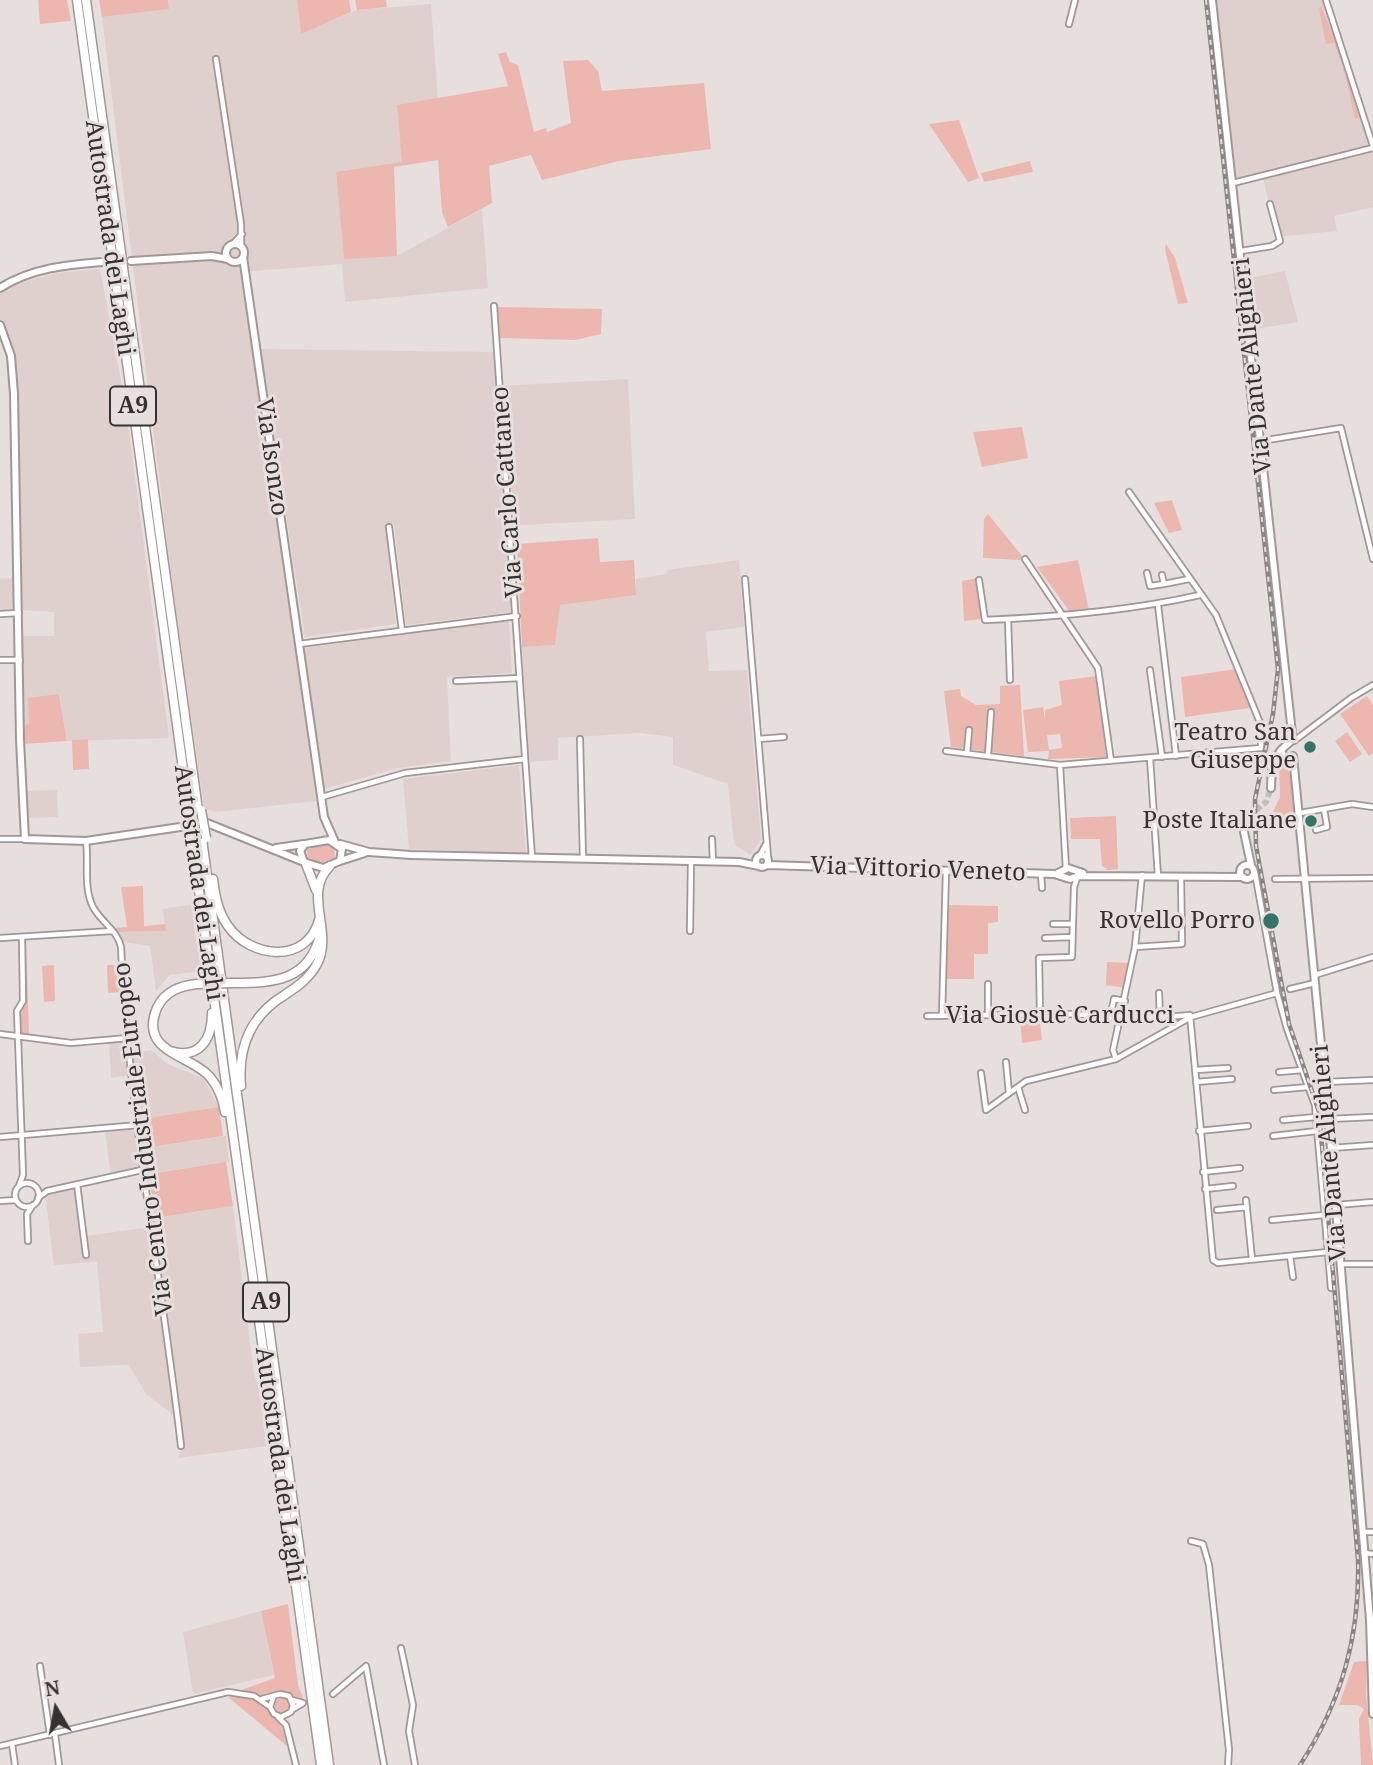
<!DOCTYPE html>
<meta charset="utf-8">
<style>
body{margin:0}
#map{position:relative;width:1373px;height:1765px;overflow:hidden;background:#e7dfde;font-family:"Noto Serif",serif}
canvas{display:block}
.north{position:absolute;left:21px;top:1674px;width:70px;height:70px;-webkit-text-stroke:5px #e7dfde;paint-order:stroke;rotate:350deg;font-size:19px;font-weight:700;line-height:28px;text-align:center;color:#353232}
.north::after{content:'';display:block;margin:auto;width:24px;height:32px;background:#353232;clip-path:polygon(50% 0,100% 100%,50% 72%,0 100%)}
</style>
<div id="map">
<canvas width="1373" height="1765"></canvas>
<div class="north">N</div>
</div>
<script>
const c = document.querySelector('canvas').getContext('2d');
c.lineJoin = 'round';
function paint(path, color) {
  c.fillStyle = color;
  c.fill(path, 'evenodd');
}
function stroke(path, color, width, dash) {
  c.strokeStyle = color;
  c.lineWidth = width;
  c.lineCap = dash ? 'butt' : 'round';
  c.setLineDash(dash || []);
  c.stroke(path);
}
function drawText(font, color, halo, rows, align = 'center') {
  c.font = font + ' "Noto Serif",serif';
  c.lineWidth = 6;
  c.setLineDash([]);
  c.textBaseline = 'middle';
  c.strokeStyle = halo;
  c.fillStyle = color;
  for (const [text, x, y, turn = 0] of rows) {
    c.save();
    c.translate(x, y);
    c.rotate((+turn || 0) * Math.PI / 180);
    c.textAlign = isNaN(turn) ? turn : align;
    if (halo) c.strokeText(text, 0, 0);
    c.fillText(text, 0, 0);
    c.restore();
  }
}
const built = new Path2D(`
 M168,0H297L301,33L357,10L431,4L438,100L397,106L403,162L336,172L344,258L397,256L482,209L488,288L345,302L342,264L244,272L316,801L216,812L204,808L172,581L102,17L169,9Z
 M1213,0H1326L1373,149V207L1334,216L1337,231L1277,237L1263,178L1234,184Z
 M100,269L126,408L169,738L67,741L60,695L29,724L23,725L21,636H54V612L22,610L15,370L10,343L0,319V292L12,285L56,273Z
 M1285,271L1298,322L1249,330L1244,279Z
 M260,349L495,352L498,386L628,379L635,519L506,526L513,612L406,625L394,525H385L396,624L305,637Z
 M739,560L744,627L706,632L709,671L747,670L761,840L750,855L734,844L728,784L673,765V737L639,733L558,738V760L529,762L522,647L554,645L559,605L636,595V579L666,574L667,570Z
 M18,578L19,613H0V579Z
 M509,620L512,673L447,677L451,761L397,768L324,789L304,648Z
 M519,765L526,853L409,849L403,779Z
 M57,790L58,817L28,818L26,791Z
 M194,904V927L202,971L170,975L156,991L150,946L123,942L118,932L165,931L163,909Z
 M125,1040L130,1075L111,1078L109,1042Z
 M151,1050L168,1064L204,1079L219,1107L141,1119L132,1053Z
 M136,1127L142,1170L111,1177L105,1130Z
 M146,1136L150,1147L226,1136L229,1162L145,1174L140,1137Z
 M81,1184L86,1236L151,1227L176,1417L146,1394L129,1365L80,1367L78,1334L103,1332L97,1262L54,1265L45,1194Z
 M233,1206L254,1375L259,1388L267,1446L178,1458L183,1446L176,1384L151,1219Z
 M261,1611L274,1675L193,1694L183,1632Z`);
const green = new Path2D(`
 M38,0H67L71,21L40,24Z
 M99,0H168L169,9L102,17Z
 M297,0H349L351,12L301,34Z
 M355,0H386L387,7L357,10Z
 M1321,6L1339,48L1341,61L1334,43L1326,44L1319,10H1317Z
 M506,52L510,62L518,65L534,132L546,128L547,132L571,123L563,61L588,60L598,71L602,91L704,83L711,149L619,161L542,180L531,155L489,166L492,203L448,227L442,212L438,160L394,167L397,256L344,259L336,172L402,162L397,105L508,86L498,54Z
 M1345,67L1360,117L1355,119L1344,70L1340,71Z
 M959,120L979,178L968,182L929,124Z
 M1030,161L1033,172L984,182L981,173Z
 M1166,244L1175,258L1188,303L1178,304L1165,249Z
 M498,307L602,309L601,334L575,340L500,338Z
 M1022,427L1028,458L982,467L973,432Z
 M1172,500L1182,530L1169,533L1154,503Z
 M988,514L1022,556L1020,560L983,558L984,519Z
 M598,538L600,562L634,560L636,595L560,605L555,645L522,647L517,544Z
 M1078,560L1089,610L1070,612L1037,567Z
 M977,578L982,619L964,621L962,581Z
 M1236,669L1249,698H1247L1250,708L1185,717L1181,677Z
 M1097,676L1107,757L1048,759L1049,751L1028,752L1023,710L1043,707L1045,719V710L1062,705L1059,681ZM1060,734L1062,748L1049,750L1047,735Z
 M1020,685L1024,756L951,747L944,691L960,689L961,696L976,705L1000,704V686Z
 M59,694L67,741L23,744V725L29,724L28,698Z
 M1367,696L1373,705V753L1369,756L1340,714Z
 M1347,732L1362,754L1350,762L1335,741Z
 M88,739L89,769L73,770L72,740Z
 M1279,761L1286,763L1293,784L1295,827L1261,828L1260,813L1271,816L1280,797Z
 M1116,816L1118,869L1108,870L1102,866L1100,839H1071L1070,818Z
 M321,843L334,846L335,859L320,863L308,858L307,850Z
 M143,886L144,926L165,924L166,931L118,932L114,928L127,927L121,887Z
 M948,905L998,906V922L988,923V954H974V979H946Z
 M21,940H26L29,1035L17,1034L21,1004Z
 M1107,962L1130,963L1126,988L1106,985Z
 M54,965L55,1001L44,1002L42,966Z
 M107,965H118L120,992L108,993Z
 M1039,1016L1042,1040L1022,1043L1020,1017Z
 M219,1107L223,1136L150,1147L143,1137L141,1119Z
 M226,1162L233,1206L155,1218L149,1174Z
 M288,1604L298,1685L304,1700L296,1699L284,1691L261,1697L241,1690L275,1678L261,1611Z
 M1367,1661L1366,1694L1373,1765H1361L1359,1719L1364,1709L1357,1705H1339L1354,1662Z
 M239,1696C267,1701 283,1718 287,1746L228,1697Z
 M275 1705a8 8 0 1 1 16 0a8 8 0 1 1-16 0Z`);
const secondaryTunnel = new Path2D(`
 M102,262L131,261
 M1244,832L1246,818L1266,802L1271,788`);
const street = new Path2D(`
 M1326,0L1373,146
 M1069,24L1075,0
 M216,59L241,224V247
 M1233,183L1373,148
 M233,244L242,234
 M1241,251L1272,246L1280,241L1270,204
 M494,306L532,858
 M1261,441L1341,428L1373,559
 M389,527L402,631
 M1025,559L1098,668L1111,761
 M1147,573L1150,586L1164,584
 M1162,575L1164,584L1189,579
 M745,579L768,857
 M979,580L985,620C1057,617 1129,611 1200,595
 M1158,605L1176,756
 M0,614L19,613
 M1008,619L1010,680
 M299,644L517,616
 M0,660H20
 M1150,670L1162,757
 M456,681L520,678
 M580,739L583,859
 M759,739L784,737
 M1294,741L1351,698L1373,685
 M946,751L1060,765L1261,748V725L1216,615L1129,492
 M967,753L969,730
 M988,755L991,712
 M1150,758L1158,876
 M1060,765L1066,869
 M322,797L405,773L525,759
 M1300,813L1352,804L1373,807
 M1316,830L1327,827L1324,809
 M0,839H25
 M712,839L713,862
 M86,841C89,863 83,887 93,907C101,922 118,931 121,947C129,1115 162,1280 181,1446
 M760,855L766,844
 M1255,873L1277,993L1287,1029L1315,1105L1331,1288
 M1041,874L1042,888
 M1275,879L1373,878
 M1053,924H1073
 M690,931L691,862
 M0,938L112,931
 M1045,938L1072,937
 M1135,947L1182,944L1181,877
 M1315,975L1373,957
 M988,984V1014
 M1290,989L1315,983
 M1159,993L1160,1018
 M1040,1014L1039,958L1072,957L1074,887L1077,878
 M927,1016L1073,1014L1142,1019L1190,1015L1213,1260L1218,1263L1328,1252
 M942,1016L946,871
 M1110,1018L1114,999L1125,1001
 M0,1034L71,1043L128,1038
 M1116,1059L1113,1050L1135,947L1142,875
 M1006,1062L1009,1093
 M1195,1070L1228,1068
 M1279,1072L1302,1070
 M981,1073L986,1110L1026,1081L1116,1059L1191,1017L1277,993
 M1196,1082L1232,1079
 M1325,1082L1373,1080
 M1018,1087L1025,1110
 M1274,1090L1308,1087
 M1328,1119L1373,1117
 M1283,1120L1316,1117
 M1199,1131L1248,1126
 M1273,1136L1317,1131
 M0,1137L139,1125
 M1331,1148L1373,1145
 M1203,1172L1240,1168
 M15 1195a12 12 0 1 1 24 0a12 12 0 1 1-24 0Z
 M77,1184L86,1255
 M19,1186L23,1175L17,1011L23,1001L22,937
 M1205,1189L1233,1186
 M38,1198L47,1191L142,1170
 M1246,1200L1252,1259
 M0,1201L16,1200
 M1336,1205L1373,1202
 M1217,1210L1247,1207
 M1272,1220L1324,1215
 M28,1241L27,1214L33,1205
 M1290,1256L1293,1277
 M1341,1264H1373
 M1363,1532H1373
 M1191,1541L1203,1544L1209,1565L1229,1750L1228,1765
 M1364,1553L1373,1554
 M401,1648L413,1705L409,1731L415,1765
 M40,1666L50,1735
 M333,1694L366,1666L384,1765
 M262,1699L280,1694L289,1696L293,1705L291,1712L281,1717L274,1714L270,1707L273,1698
 M292,1700L303,1703L293,1709
 M278,1717L286,1725L296,1765
 M55,1734L59,1765
 M12,1744L15,1765
 M0,1746L228,1692L254,1696L270,1707`);
const secondary = new Path2D(`
 M1212,0L1292,733L1290,742L1281,750L1284,758
 M226 253a9 9 0 1 1 18 0a9 9 0 1 1-18 0Z
 M243,257L324,817L335,842
 M131,261L212,256L228,259
 M0,288C31,268 66,265 102,262
 M0,325L11,356L14,394L20,740L25,839L86,841L207,823L304,862
 M1293,756L1331,1148L1370,1620L1373,1714
 M1271,788L1272,764L1281,750
 M1244,832L1251,865
 M329,840L342,849L340,861L323,868L304,862L300,851L305,844Z
 M340,844L369,852L411,855L739,862L759,866
 M276,848L304,844
 M756 861a6 6 0 1 1 12 0a6 6 0 1 1-12 0Z
 M340,861L365,853
 M1240 872a7 7 0 1 1 14 0a7 7 0 1 1-14 0Z
 M767,865L1054,874L1070,879L1078,876
 M1058,873L1068,868L1083,873
 M1078,876L1243,877`);
const highway = new Path2D(`
 M77,0L189,812
 M86,0L198,810
 M202,839L329,1765
 M192,840L321,1765
 M306,864L316,890
 M213,879C215,896 218,912 228,926C251,959 307,964 319,920
 M232,983C275,983 310,981 321,932
 M197,984C180,986 165,991 157,1008C138,1053 192,1055 210,1077C219,1088 223,1099 225,1112
 M170,1051C199,1060 212,1040 212,1013
 M241,1086C238,1052 248,1021 277,1000C292,990 308,981 317,964C334,932 302,893 330,866`);
const rail = new Path2D(`
 M1206,0L1278,669L1273,714L1255,799L1256,846L1289,1024L1319,1112L1358,1560C1360,1636 1342,1701 1300,1765`);
const highwayBridge = new Path2D(`
 M201,810L206,838
 M189,812L192,840
 M197,984L232,983`);
const markers = [
 [1310,747,7,"#327668"],
 [1311,821,7,"#327668"],
 [1271,921,9,"#327668"]
];
const shields = [
 [133,406,46],
 [266,1302,46]
];
const shieldNames = [
 ["A9",133,406],
 ["A9",266,1302]
];
const streetNames = [
 ["Autostrada dei Laghi",109,238,82],
 ["Via Dante Alighieri",1253,366,-96],
 ["Via Isonzo",271,457,82],
 ["Via Carlo Cattaneo",508,492,-94],
 ["Via Vittorio Veneto",918,870,2],
 ["Autostrada dei Laghi",198,883,82],
 ["Via Giosuè Carducci",1060,1016],
 ["Via Centro Industriale Europeo",144,1139,-97],
 ["Via Dante Alighieri",1330,1153,-95],
 ["Autostrada dei Laghi",279,1465,82]
];
const poiNames = [
 ["Teatro San",1296,733],
 ["Giuseppe",1296,761],
 ["Poste Italiane",1297,821],
 ["Rovello Porro",1255,921]
];
paint(built, '#e0d0cd');
paint(green, '#ecb7af');
stroke(secondaryTunnel, '#c3bcbc', 6, [6, 3]);
stroke(street, '#9f9897', 8);
stroke(secondary, '#9f9897', 10);
stroke(highway, '#9f9897', 11);
stroke(street, '#fff', 4.5);
stroke(secondary, '#fff', 6);
stroke(highway, '#fff', 8);
stroke(rail, '#8b8685', 4.5);
stroke(rail, '#e7dfde', 2, [5]);
stroke(highwayBridge, '#9f9897', 11, []);
stroke(highwayBridge, '#fff', 8);
for (const [x, y, r, color] of markers) {
  const dot = new Path2D();
  dot.arc(x, y, r, 0, 2 * Math.PI);
  c.fillStyle = color;
  c.fill(dot);
  stroke(dot, '#e7dfde', 2.5);
}
for (const [x, y, w] of shields) {
  const box = new Path2D();
  box.roundRect(x - w / 2, y - 19.5, w, 39, 5);
  c.fillStyle = '#e7dfde';
  c.fill(box);
  stroke(box, '#353232', 2);
}
drawText('bold 23px', '#353232', null, shieldNames);
drawText('24px', '#353232', '#e7dfde', streetNames);
drawText('24px', '#353232', '#e7dfde', poiNames, 'right');
</script>
